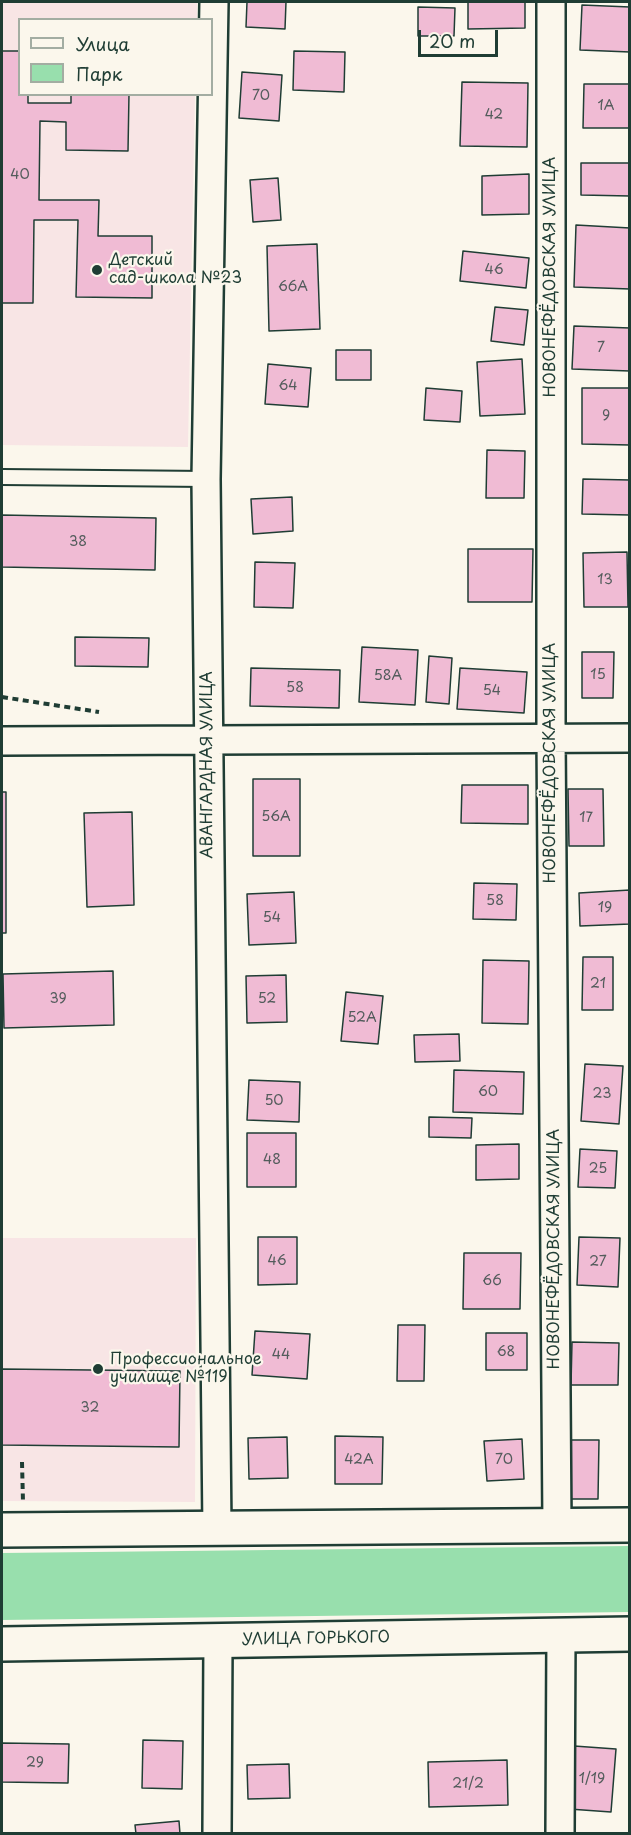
<!DOCTYPE html>
<meta charset="utf-8">
<style>
body{margin:0}
#map{position:relative;width:631px;height:1835px;overflow:hidden;background:#fbf7ec;font-family:"Playpen Sans",sans-serif}
canvas{display:block}
.frame{position:absolute;inset:0;border:3px solid #1f3d34;pointer-events:none}
.legend{position:absolute;left:18px;top:18px;width:195px;height:78px;box-sizing:border-box;background:#fbf7ec;border:2px solid #a3ada2;margin:0;padding:8px 10px;list-style:none;font-size:18px;color:#1f3d34}
.legend li{display:flex;align-items:center;gap:12px;height:30px}
.legend b{width:30px;border:2px solid #a3ada2}
.scale{position:absolute;left:418px;top:30px;width:80px;height:27px;box-sizing:border-box;border:3px solid #1f3d34;border-top:0;padding-left:8px;font-size:18px;line-height:21px;white-space:nowrap;color:#1f3d34;-webkit-text-stroke:4px #fbf7ec;paint-order:stroke}
</style>
<div id="map">
<canvas width="631" height="1835"></canvas>
<div class="frame"></div>
<ul class="legend">
<li><b style="height:8px;background:#fbf7ec"></b>Улица</li>
<li><b style="height:16px;background:#98dfad"></b>Парк</li>
</ul>
<div class="scale">20 m</div>
</div>
<script>
const c = document.querySelector('canvas').getContext('2d');
c.lineJoin = 'round';
function paint(path, color) {
  c.fillStyle = color;
  c.fill(path, 'evenodd');
}
function stroke(path, color, width, dash) {
  c.strokeStyle = color;
  c.lineWidth = width;
  c.lineCap = dash ? 'butt' : 'round';
  c.setLineDash(dash || []);
  c.stroke(path);
}
function drawText(font, color, halo, rows, align = 'center') {
  c.font = font + ' "Playpen Sans",sans-serif';
  c.lineWidth = 4.5;
  c.setLineDash([]);
  c.textBaseline = 'middle';
  c.strokeStyle = halo;
  c.fillStyle = color;
  for (const [text, x, y, turn = 0] of rows) {
    c.save();
    c.translate(x, y);
    c.rotate((+turn || 0) * Math.PI / 180);
    c.textAlign = isNaN(turn) ? turn : align;
    if (halo) c.strokeText(text, 0, 0);
    c.fillText(text, 0, 0);
    c.restore();
  }
}
const built = new Path2D(`
 M2,2H197V19L20,20V94L195,95L188,447L2,445Z
 M2,1238H196L195,1502L2,1501Z`);
const green = new Path2D(`
 M629,1546V1612L2,1620V1553Z`);
const building = new Path2D(`
 M247,2H286L285,29L246,27Z
 M468,2H525V28L468,29Z
 M582,5L630,7V52L580,50Z
 M418,7L455,8L454,36H418Z
 M2,51H20V94H28V103H71V94H129L128,151L66,150V122L40,121L39,200H99L98,236H152V298L76,297L78,220H34L33,303H2Z
 M294,51L345,52L344,92L293,90Z
 M242,72L282,75L279,121L239,118Z
 M462,82L528,83L527,147L460,146Z
 M584,84H630V128H583Z
 M581,163H630V196L581,195Z
 M529,174V214L482,215V176Z
 M278,178L281,220L253,222L250,180Z
 M576,225L630,228V289L574,287Z
 M317,244L320,329L269,331L267,246Z
 M463,251L529,258L526,288L460,281Z
 M495,307L528,310L524,345L491,341Z
 M574,326L630,328V371L572,369Z
 M336,350H371V380H336Z
 M522,359L525,414L480,416L477,362Z
 M268,364L311,368L308,407L265,404Z
 M426,388L462,391L460,422L424,420Z
 M582,388H630V445L582,444Z
 M487,450L525,451L524,498H486Z
 M583,479L630,480V515L582,514Z
 M292,497L293,531L253,534L251,499Z
 M2,515L156,518L155,570L2,567Z
 M468,549H533L532,602H468Z
 M627,552L628,607H584L583,553Z
 M255,562L295,563L293,608L254,607Z
 M75,637L149,638L148,667L75,666Z
 M362,647L418,650L415,705L359,702Z
 M582,652H614L613,698H582Z
 M429,656L452,658L449,704L426,702Z
 M251,668L340,670L339,708L250,706Z
 M460,668L527,672L524,713L457,709Z
 M253,779H300V856H253Z
 M462,785H528V824L461,823Z
 M568,789H603L604,846H569Z
 M2,792H6V933H2Z
 M132,812L134,905L87,907L84,813Z
 M474,883L517,884L516,920L473,919Z
 M630,890V924L580,926L579,893Z
 M294,892L296,943L249,945L247,894Z
 M583,957H613V1010H582Z
 M483,960L529,961L528,1024L482,1023Z
 M113,971L114,1025L4,1028L3,974Z
 M286,975L287,1022L247,1023L246,976Z
 M346,992L383,996L378,1044L341,1041Z
 M459,1034L460,1061L415,1062L414,1035Z
 M585,1064L623,1066L619,1124L581,1121Z
 M454,1070L524,1072L523,1114L453,1112Z
 M249,1080L300,1082L299,1122L247,1120Z
 M429,1117L472,1118L471,1138L429,1137Z
 M247,1133H296V1187H247Z
 M519,1144V1179L476,1180V1145Z
 M580,1149L617,1151L615,1188L578,1187Z
 M258,1237H297V1284L258,1285Z
 M579,1237L620,1238L618,1287L577,1285Z
 M464,1253H521L520,1309H463Z
 M398,1325H425L424,1381H397Z
 M255,1331L310,1334L307,1379L252,1375Z
 M486,1333H527V1370H486Z
 M572,1342L619,1343L618,1385H571Z
 M2,1369L180,1371L179,1447L2,1445Z
 M335,1436L383,1437L382,1484H335Z
 M287,1437L288,1478L249,1479L248,1438Z
 M522,1439L524,1479L487,1481L484,1441Z
 M567,1440H599L598,1499H566Z
 M143,1740L183,1741L182,1789L142,1788Z
 M2,1743L69,1744L68,1783L2,1782Z
 M574,1746L616,1749L611,1812L569,1809Z
 M507,1760L508,1805L429,1807L428,1762Z
 M289,1764L290,1798L248,1799L247,1765Z
 M179,1821L180,1834H136L135,1825Z`);
const path = new Path2D(`
 M2,697L99,712
 M22,1462L23,1502`);
const service = new Path2D(`
 M2,477L206,479`);
const minor = new Path2D(`
 M214,2L206,479L217,1529
 M551,2V737L557,1525
 M2,741L630,738
 M217,1834L218,1641
 M560,1834L561,1634`);
const tertiary = new Path2D(`
 M2,1530L630,1525
 M2,1644L630,1634`);
const markers = [
 [97,270,6,"#1f3d34"],
 [98,1369,6,"#1f3d34"]
];
const numberNames = [
 ["70",261,96],
 ["1А",606,106],
 ["42",494,115],
 ["40",20,175],
 ["46",494,270],
 ["66А",293,287],
 ["7",601,348],
 ["64",288,386],
 ["9",606,416],
 ["38",78,542],
 ["13",605,580],
 ["15",598,675],
 ["58А",388,676],
 ["58",295,688],
 ["54",492,691],
 ["56А",276,817],
 ["17",586,818],
 ["58",495,901],
 ["19",605,908],
 ["54",272,918],
 ["21",598,984],
 ["39",58,999],
 ["52",267,999],
 ["52А",362,1018],
 ["60",488,1092],
 ["23",602,1094],
 ["50",274,1101],
 ["48",272,1160],
 ["25",598,1169],
 ["46",277,1261],
 ["27",598,1262],
 ["66",492,1281],
 ["68",506,1352],
 ["44",281,1355],
 ["32",90,1408],
 ["42А",359,1460],
 ["70",504,1460],
 ["29",35,1763],
 ["1/19",592,1779],
 ["21/2",468,1784]
];
const poiNames = [
 ["Детский",109,261],
 ["сад-школа №23",109,279],
 ["Профессиональное",110,1360],
 ["училище №119",110,1378]
];
const streetNames = [
 ["НОВОНЕФЁДОВСКАЯ УЛИЦА",551,277,-90],
 ["НОВОНЕФЁДОВСКАЯ УЛИЦА",551,763,-90],
 ["АВАНГАРДНАЯ УЛИЦА",208,765,-90],
 ["НОВОНЕФЁДОВСКАЯ УЛИЦА",555,1249,-90],
 ["УЛИЦА ГОРЬКОГО",316,1639,-1]
];
paint(built, '#f8e5e5');
paint(green, '#98dfad');
paint(building, '#f0bbd4');
stroke(building, '#1f3d34', 1.5);
stroke(service, '#1f3d34', 18);
stroke(minor, '#1f3d34', 32);
stroke(tertiary, '#1f3d34', 38);
stroke(path, '#1f3d34', 4, [6, 4.5]);
stroke(service, '#fbf7ec', 14);
stroke(minor, '#fbf7ec', 27);
stroke(tertiary, '#fbf7ec', 33);
for (const [x, y, r, color] of markers) {
  const dot = new Path2D();
  dot.arc(x, y, r, 0, 2 * Math.PI);
  c.fillStyle = color;
  c.fill(dot);
  stroke(dot, '#fbf7ec', 2);
}
drawText('14px', '#535c5c', null, numberNames);
drawText('16px', '#1f3d34', '#fbf7ec', poiNames, 'left');
drawText('16px', '#1f3d34', '#fbf7ec', streetNames);
</script>
